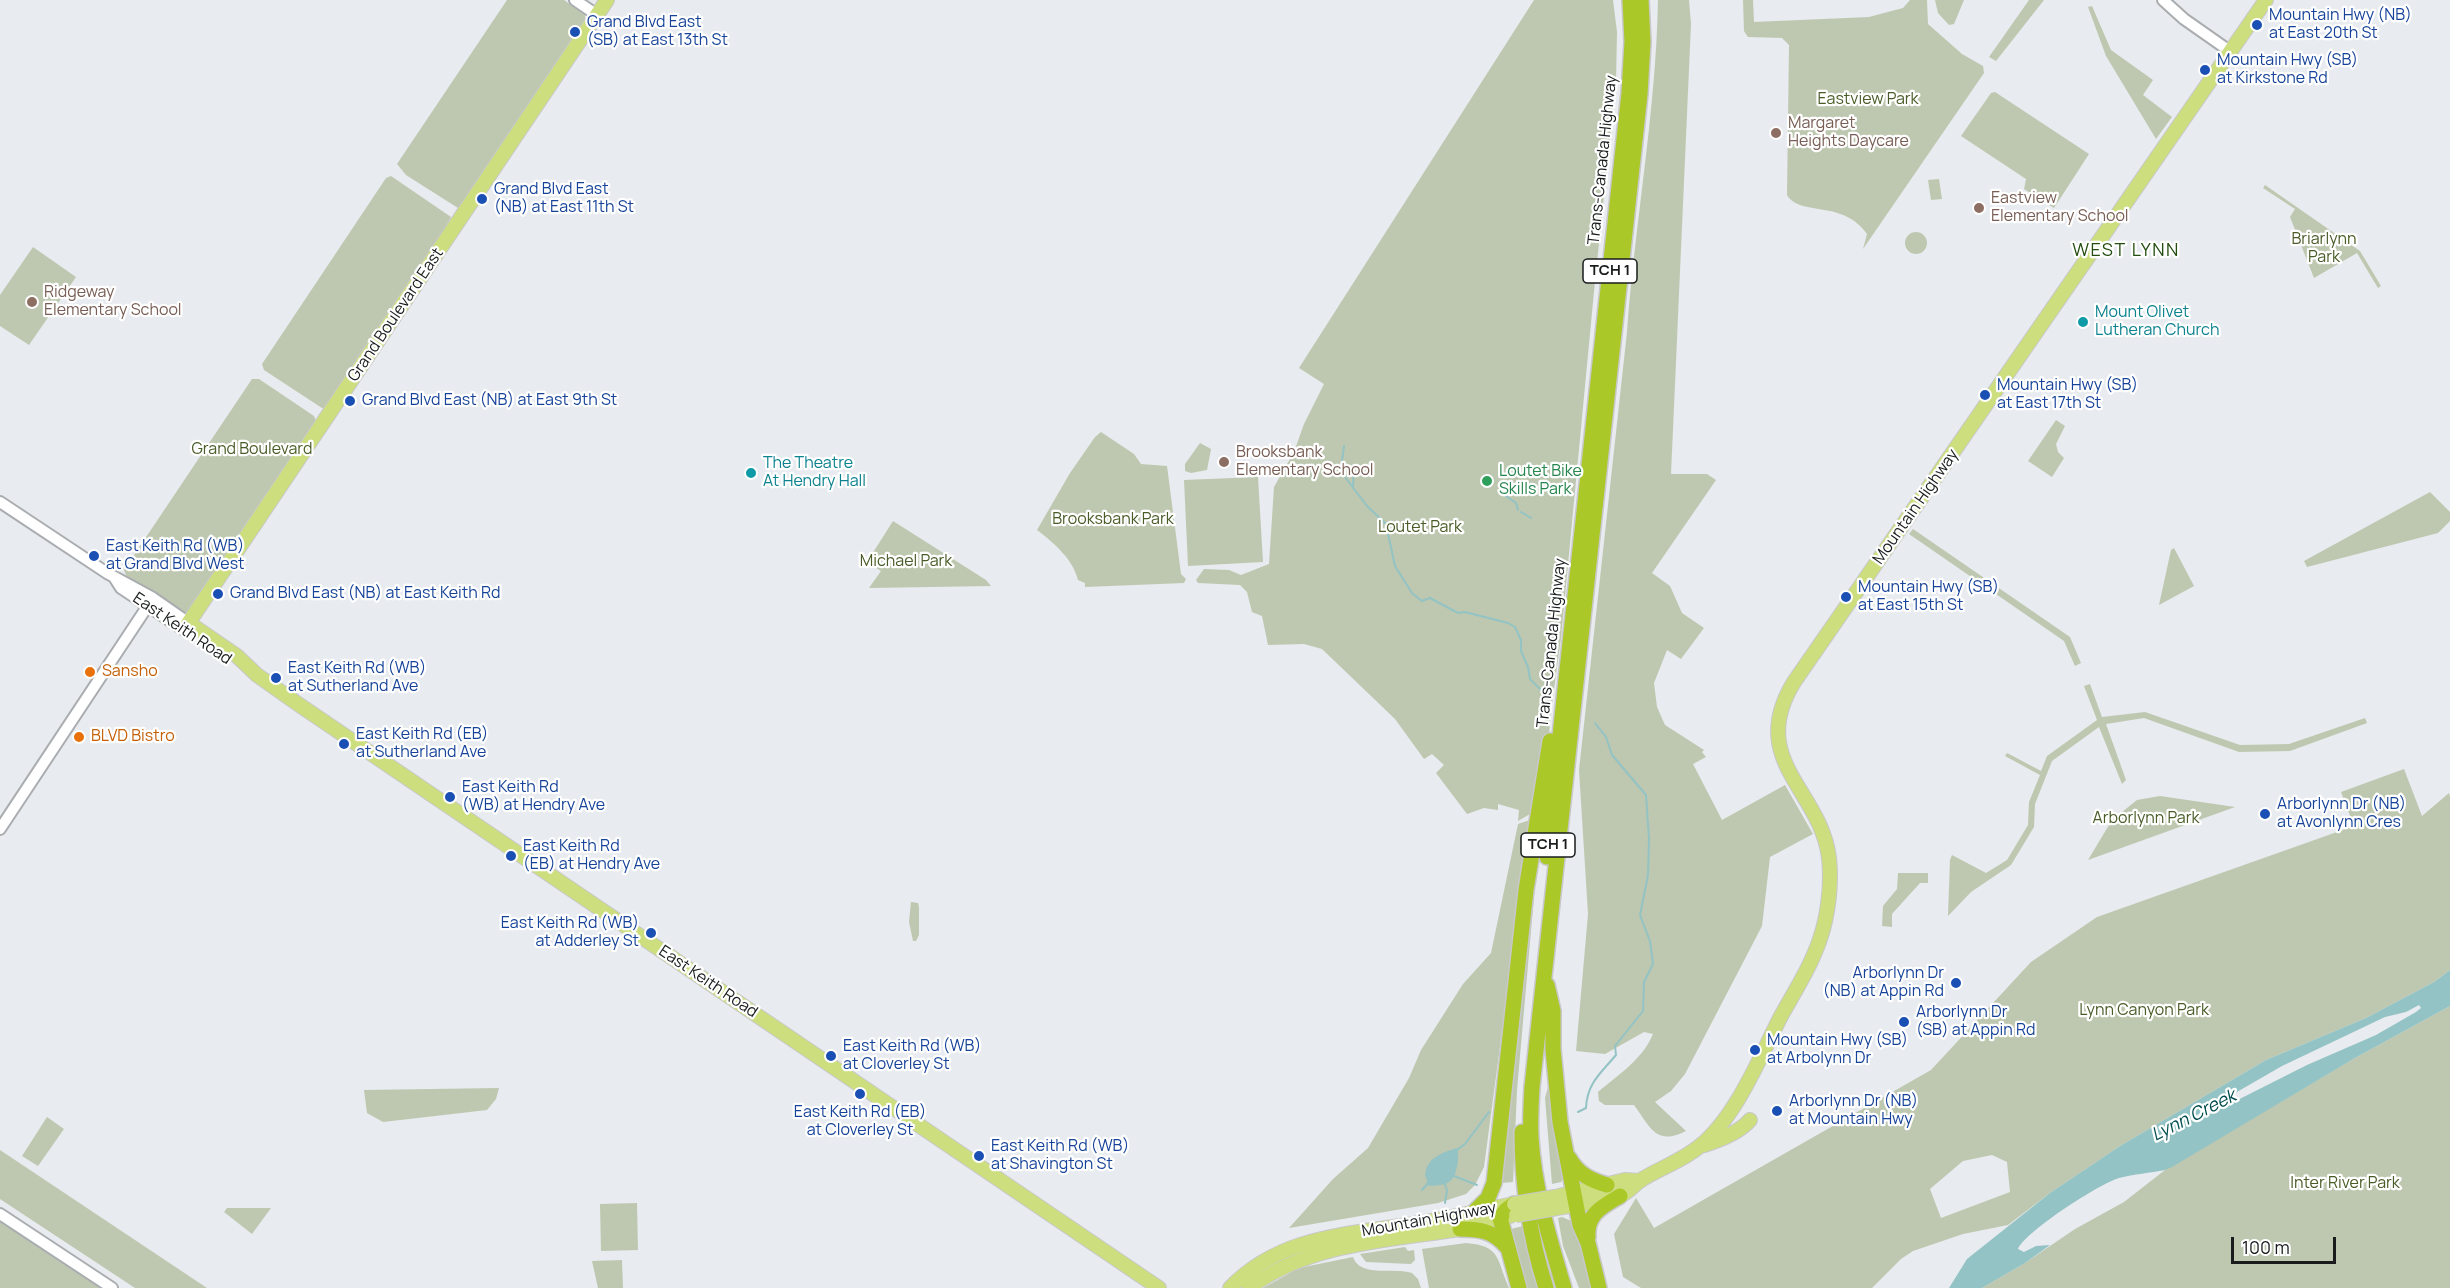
<!DOCTYPE html>
<style>
body{margin:0}
#map{position:relative;width:2450px;height:1288px;overflow:hidden;background:#e8ebef;font-family:Manrope,sans-serif}
canvas{display:block}
.scale{position:absolute;left:2231px;top:1237px;width:105px;height:27px;box-sizing:border-box;border:3px solid #191b1c;border-top:0;padding-left:8px;font-size:18px;line-height:21px;white-space:nowrap;color:#191b1c;-webkit-text-stroke:4px #fff;paint-order:stroke}
</style>
<div id="map">
<canvas width="2450" height="1288"></canvas>
<div class="scale">100 m</div>
</div>
<script>
const c = document.querySelector('canvas').getContext('2d');
c.lineJoin = 'round';
function paint(path, color) {
  c.fillStyle = color;
  c.fill(path, 'evenodd');
}
function stroke(path, color, width, dash) {
  c.strokeStyle = color;
  c.lineWidth = width;
  c.lineCap = dash ? 'butt' : 'round';
  c.setLineDash(dash || []);
  c.stroke(path);
}
function drawText(font, color, halo, rows, align = 'center') {
  c.font = font + ' Manrope,sans-serif';
  c.lineWidth = 4.5;
  c.setLineDash([]);
  c.textBaseline = 'middle';
  c.strokeStyle = halo;
  c.fillStyle = color;
  for (const [text, x, y, turn = 0] of rows) {
    c.save();
    c.translate(x, y);
    c.rotate((+turn || 0) * Math.PI / 180);
    c.textAlign = isNaN(turn) ? turn : align;
    if (halo) c.strokeText(text, 0, 0);
    c.fillText(text, 0, 0);
    c.restore();
  }
}
const green = new Path2D(`
 M507,0H564L585,15V21L461,208H458L406,175L397,164Z
 M1534,0H1613L1617,32L1616,82L1595,281L1561,638L1550,719L1546,804L1538,816L1530,814L1518,821L1519,810L1498,804V810L1484,808L1467,814L1436,773L1444,765L1432,754L1424,759L1395,719L1322,649L1304,644L1268,645L1262,616L1252,612L1247,592L1240,585L1198,583L1196,580L1204,569L1229,570L1241,575L1269,564L1274,487L1294,452L1304,424L1324,384L1299,368Z
 M1658,0H1689L1691,24L1671,474H1707L1716,480L1652,573L1670,586L1682,613L1704,628L1681,659L1667,650L1654,683L1657,707L1665,725L1704,750L1702,752L1706,757L1693,764L1722,820L1785,785L1813,834L1770,857L1762,926L1685,1074L1671,1091L1655,1102L1686,1131C1656,1146 1651,1128 1634,1105H1605L1599,1101L1598,1092C1618,1075 1643,1059 1653,1034L1644,1032L1605,1054L1576,1051L1588,914L1579,770L1627,332C1635,221 1656,112 1658,0Z
 M1743,0H1753L1754,22L1869,17L1903,8L1910,0H1927L1928,24L1962,54L1983,66L1984,73L1863,249L1867,234C1843,199 1800,217 1787,195L1789,45L1782,38L1748,37L1744,31Z
 M1935,0H1964L1954,24L1949,25L1938,13Z
 M2029,0H2044L1996,61L1989,57Z
 M2092,6L2111,50L2153,80L2143,95L2172,117L2156,139L2106,56L2088,7Z
 M1995,92L2089,154L2054,208L2024,189L2026,179L1961,136L1991,93Z
 M391,176L451,217L430,256L325,410L264,370L262,364L386,178Z
 M1939,179L1942,199L1931,200L1928,180Z
 M2265,185L2360,251L2381,286L2378,288L2357,253L2314,278L2290,217L2295,209L2263,188Z
 M1905 243a11 11 0 1 1 22 0a11 11 0 1 1-22 0Z
 M33,247L76,277L29,345L0,326V295Z
 M252,379H259L314,416L316,421L287,469L191,612L184,616L126,575L124,570Z
 M2056,420L2065,426L2056,444L2058,452L2064,458L2052,477L2028,461Z
 M1101,432L1134,454L1141,464L1167,466L1181,574L1186,579L1184,583L1085,587V583L1078,580C1073,559 1053,542 1037,530L1070,473L1095,437Z
 M1200,443L1211,449L1207,470L1191,473L1185,471V464Z
 M1258,477L1263,562L1188,566L1184,480Z
 M2430,492L2450,512V521L2438,533L2307,567L2304,561Z
 M893,521L986,580L991,586L869,588L881,571L867,562Z
 M1913,529L2070,637L2081,663L2075,666L2064,641L1909,534Z
 M2174,548L2194,586L2159,605L2171,550Z
 M2090,684L2102,717L2145,712L2240,745L2289,744L2365,718L2367,723L2290,751L2239,752L2144,718L2106,724L2126,780L2122,784L2099,727L2052,761L2035,804L2034,827L2011,865L1971,892L1948,916L1950,860L1952,855L1986,873L2007,860L2028,825L2029,802L2040,775L2005,756L2007,753L2041,771L2047,756L2097,720L2084,686Z
 M2404,769L2422,816L2449,793L2450,797V970L2434,982L2366,1018L2266,1060L2120,1146L2050,1193L2008,1225L1963,1234L1913,1251L1901,1259L1872,1288H1641L1623,1277L1614,1234L1636,1198L1654,1228L1931,1070L2031,962L2097,917L2354,826L2341,792ZM1992,1155L2007,1162L2010,1192L1941,1218L1930,1189L1963,1161Z
 M2160,796L2235,807L2088,860L2112,820L2137,800Z
 M1530,820L1484,1167L1475,1185L1466,1194L1438,1203L1289,1228L1333,1179L1368,1148L1409,1078L1421,1050L1463,984L1491,953L1518,824Z
 M1538,851L1517,1090L1513,1182L1502,1183Z
 M1898,873H1928V883H1920L1892,914V927L1882,926L1883,906L1897,889Z
 M911,902L918,903L919,907V935L916,941H913L909,922Z
 M2450,1006V1288H1982L2025,1263L2075,1229L2124,1202L2165,1170L2355,1058Z
 M1550,1080L1564,1177L1561,1182L1552,1184L1545,1098Z
 M499,1088L496,1099L487,1110L383,1122L367,1113L364,1090Z
 M47,1117L64,1129L38,1166L22,1156Z
 M0,1150L207,1288H135L0,1199Z
 M637,1203L638,1250L601,1251L600,1204Z
 M227,1208H271L252,1234L224,1212Z
 M1562,1217L1576,1223L1592,1288H1579L1563,1246L1558,1218Z
 M0,1222L100,1288H0Z
 M1523,1226L1541,1288H1525L1511,1229Z
 M1466,1243C1501,1246 1496,1258 1509,1288H1429L1422,1249Z
 M1405,1247L1408,1251L1414,1250L1415,1260L1411,1264L1366,1262L1360,1254Z
 M1353,1257C1360,1278 1394,1267 1412,1273L1418,1279L1421,1288H1263L1299,1268Z
 M622,1260L623,1288H598L592,1261Z`);
const water = new Path2D(`
 M2450,970V1006L2355,1058L2172,1167L2165,1170C2150,1173 2134,1174 2119,1178C2099,1184 2026,1231 2018,1249L2024,1252L2036,1246L2050,1245L2025,1263L1982,1288H1949L1967,1259L2050,1193L2120,1146L2266,1060L2366,1018L2434,982ZM2419,1005L2421,1008L2416,1012L2376,1035L2307,1065L2194,1122L2190,1119L2282,1066L2385,1017L2406,1012Z
 M1457,1148C1459,1153 1458,1157 1458,1162C1454,1183 1450,1185 1429,1186L1425,1175C1427,1157 1442,1153 1457,1148Z`);
const stream = new Path2D(`
 M1344,446L1342,461L1345,477L1367,506L1386,524L1395,566L1412,593L1422,601L1430,598L1458,613L1465,612L1508,623L1515,627L1521,640V651L1528,667L1530,679L1544,693
 M1353,488L1354,465
 M1503,494L1516,503L1518,510
 M1521,512L1531,518
 M1578,1112L1586,1108C1587,1083 1601,1073 1616,1055L1615,1046L1643,1011L1644,982L1653,964L1650,941L1640,915L1648,875L1649,839L1646,795L1612,755L1606,737L1595,723
 M1457,1150L1465,1144L1489,1112
 M1454,1176L1477,1185
 M1444,1182L1447,1190L1445,1203
 M1422,1190L1428,1183`);
const minor = new Path2D(`
 M575,0L597,15
 M2163,0L2184,19L2231,52
 M0,502L107,573L153,598L189,623
 M114,577L121,588L184,630
 M0,829L147,607
 M0,1214L112,1288`);
const major = new Path2D(`
 M189,623L237,656L257,675L298,704L1159,1288
 M185,628L607,0
 M1704,1145C1720,1140 1739,1133 1750,1120
 M1555,1197L1625,1180L1640,1181
 M1557,1208C1578,1204 1599,1202 1619,1196C1629,1193 1633,1185 1641,1180C1660,1168 1682,1161 1700,1146C1736,1117 1760,1057 1781,1016C1795,991 1811,966 1820,939C1828,916 1832,883 1829,858C1821,790 1746,760 1794,682L2266,0
 M1230,1288C1282,1234 1351,1235 1420,1223C1452,1218 1482,1210 1514,1204
 M1249,1288C1308,1243 1389,1240 1460,1229L1479,1222L1510,1216`);
const highway = new Path2D(`
 M1547,857L1629,93L1632,42L1630,0
 M1547,985L1553,1011V1049L1560,1122L1580,1225L1588,1243L1599,1288
 M1522,1132C1522,1184 1530,1238 1546,1288
 M1569,1158C1578,1174 1590,1180 1607,1185
 M1514,1204L1506,1210L1500,1218L1519,1288
 M1475,1211L1488,1198L1494,1183L1526,890L1550,741
 M1460,1229C1480,1229 1493,1231 1506,1246
 M1588,1237C1586,1214 1603,1206 1620,1196
 M1564,1288C1550,1240 1534,1189 1531,1138C1530,1121 1531,1104 1532,1087L1640,94L1643,42L1641,0`);
const majorBridge = new Path2D(`
 M1514,1204L1555,1197
 M1516,1215L1557,1208`);
const markers = [
 [2257,25,6,"#1a4fb4"],
 [575,32,6,"#1a4fb4"],
 [2205,70,6,"#1a4fb4"],
 [1776,133,6,"#8d6e63"],
 [482,199,6,"#1a4fb4"],
 [1979,208,6,"#8d6e63"],
 [32,302,6,"#8d6e63"],
 [2083,322,6,"#0f9aa8"],
 [1985,395,6,"#1a4fb4"],
 [350,401,6,"#1a4fb4"],
 [1224,462,6,"#8d6e63"],
 [751,473,6,"#0f9aa8"],
 [1487,481,6,"#2e9e5b"],
 [94,556,6,"#1a4fb4"],
 [218,594,6,"#1a4fb4"],
 [1846,597,6,"#1a4fb4"],
 [90,672,6,"#e8710a"],
 [276,678,6,"#1a4fb4"],
 [79,737,6,"#e8710a"],
 [344,744,6,"#1a4fb4"],
 [450,797,6,"#1a4fb4"],
 [2265,814,6,"#1a4fb4"],
 [511,856,6,"#1a4fb4"],
 [651,933,6,"#1a4fb4"],
 [1956,983,6,"#1a4fb4"],
 [1904,1022,6,"#1a4fb4"],
 [1755,1050,6,"#1a4fb4"],
 [831,1056,6,"#1a4fb4"],
 [860,1094,6,"#1a4fb4"],
 [1777,1111,6,"#1a4fb4"],
 [979,1156,6,"#1a4fb4"]
];
const shields = [
 [1610,271,54],
 [1548,845,54]
];
const shieldNames = [
 ["TCH 1",1610,271],
 ["TCH 1",1548,845]
];
const transitNames = [
 ["Mountain Hwy (NB)",2269,16],
 ["at East 20th St",2269,34],
 ["Grand Blvd East",587,23],
 ["(SB) at East 13th St",587,41],
 ["Mountain Hwy (SB)",2217,61],
 ["at Kirkstone Rd",2217,79],
 ["Grand Blvd East",494,190],
 ["(NB) at East 11th St",494,208],
 ["Mountain Hwy (SB)",1997,386],
 ["at East 17th St",1997,404],
 ["Grand Blvd East (NB) at East 9th St",362,401],
 ["East Keith Rd (WB)",106,547],
 ["at Grand Blvd West",106,565],
 ["Mountain Hwy (SB)",1858,588],
 ["at East 15th St",1858,606],
 ["Grand Blvd East (NB) at East Keith Rd",230,594],
 ["East Keith Rd (WB)",288,669],
 ["at Sutherland Ave",288,687],
 ["East Keith Rd (EB)",356,735],
 ["at Sutherland Ave",356,753],
 ["East Keith Rd",462,788],
 ["(WB) at Hendry Ave",462,806],
 ["Arborlynn Dr (NB)",2277,805],
 ["at Avonlynn Cres",2277,823],
 ["East Keith Rd",523,847],
 ["(EB) at Hendry Ave",523,865],
 ["East Keith Rd (WB)",639,924,"right"],
 ["at Adderley St",639,942,"right"],
 ["Arborlynn Dr",1944,974,"right"],
 ["(NB) at Appin Rd",1944,992,"right"],
 ["Arborlynn Dr",1916,1013],
 ["(SB) at Appin Rd",1916,1031],
 ["Mountain Hwy (SB)",1767,1041],
 ["at Arbolynn Dr",1767,1059],
 ["East Keith Rd (WB)",843,1047],
 ["at Cloverley St",843,1065],
 ["Arborlynn Dr (NB)",1789,1102],
 ["at Mountain Hwy",1789,1120],
 ["East Keith Rd (EB)",860,1113,"center"],
 ["at Cloverley St",860,1131,"center"],
 ["East Keith Rd (WB)",991,1147],
 ["at Shavington St",991,1165]
];
const parkNames = [
 ["Eastview Park",1868,100],
 ["Briarlynn",2324,240],
 ["Park",2324,258],
 ["Grand Boulevard",252,450],
 ["Brooksbank Park",1113,520],
 ["Loutet Park",1420,528],
 ["Michael Park",906,562],
 ["Arborlynn Park",2146,819],
 ["Lynn Canyon Park",2144,1011],
 ["Inter River Park",2345,1184]
];
const educationNames = [
 ["Margaret",1788,124],
 ["Heights Daycare",1788,142],
 ["Eastview",1991,199],
 ["Elementary School",1991,217],
 ["Ridgeway",44,293],
 ["Elementary School",44,311],
 ["Brooksbank",1236,453],
 ["Elementary School",1236,471]
];
const streetNames = [
 ["Trans-Canada Highway",1603,160,-84],
 ["Grand Boulevard East",396,315,-56],
 ["Mountain Highway",1916,507,-55],
 ["East Keith Road",182,629,34],
 ["Trans-Canada Highway",1552,643,-84],
 ["East Keith Road",708,982,34],
 ["Mountain Highway",1429,1220,-10]
];
const cultureNames = [
 ["Mount Olivet",2095,313],
 ["Lutheran Church",2095,331],
 ["The Theatre",763,464],
 ["At Hendry Hall",763,482]
];
const leisureNames = [
 ["Loutet Bike",1499,472],
 ["Skills Park",1499,490]
];
const foodNames = [
 ["Sansho",102,672],
 ["BLVD Bistro",91,737]
];
const neighbourhoodNames = [
 ["WEST LYNN",2126,251]
];
const waterNames = [
 ["Lynn Creek",2194,1116,-27]
];
paint(green, '#bec8b0');
paint(water, '#93c3c4');
stroke(stream, '#93c3c4', 2);
stroke(minor, '#aaadb0', 14);
stroke(major, '#c8c8c9', 16);
stroke(highway, '#c8c8c9', 18);
stroke(minor, '#fff', 10);
stroke(major, '#cdde7f', 14);
stroke(highway, '#abc829', 15);
stroke(majorBridge, '#c8c8c9', 16, []);
stroke(majorBridge, '#cdde7f', 14);
for (const [x, y, r, color] of markers) {
  const dot = new Path2D();
  dot.arc(x, y, r, 0, 2 * Math.PI);
  c.fillStyle = color;
  c.fill(dot);
  stroke(dot, '#fff', 2);
}
for (const [x, y, w] of shields) {
  const box = new Path2D();
  box.roundRect(x - w / 2, y - 12, w, 24, 4.5);
  c.fillStyle = '#fff';
  c.fill(box);
  stroke(box, '#191b1c', 1.5);
}
drawText('bold 15px', '#191b1c', null, shieldNames);
drawText('16px', '#164399', '#fff', transitNames, 'left');
drawText('16px', '#4a5d28', '#fff', parkNames);
drawText('16px', '#785e54', '#fff', educationNames, 'left');
drawText('16px', '#191b1c', '#fff', streetNames);
drawText('16px', '#0d838f', '#fff', cultureNames, 'left');
drawText('16px', '#27864d', '#fff', leisureNames, 'left');
drawText('16px', '#c56008', '#fff', foodNames, 'left');
c.letterSpacing = '1.5px';
drawText('18px', '#244d10', '#fff', neighbourhoodNames);
c.letterSpacing = '0px';
drawText('italic 18px', '#004c4e', '#fff', waterNames);
</script>
